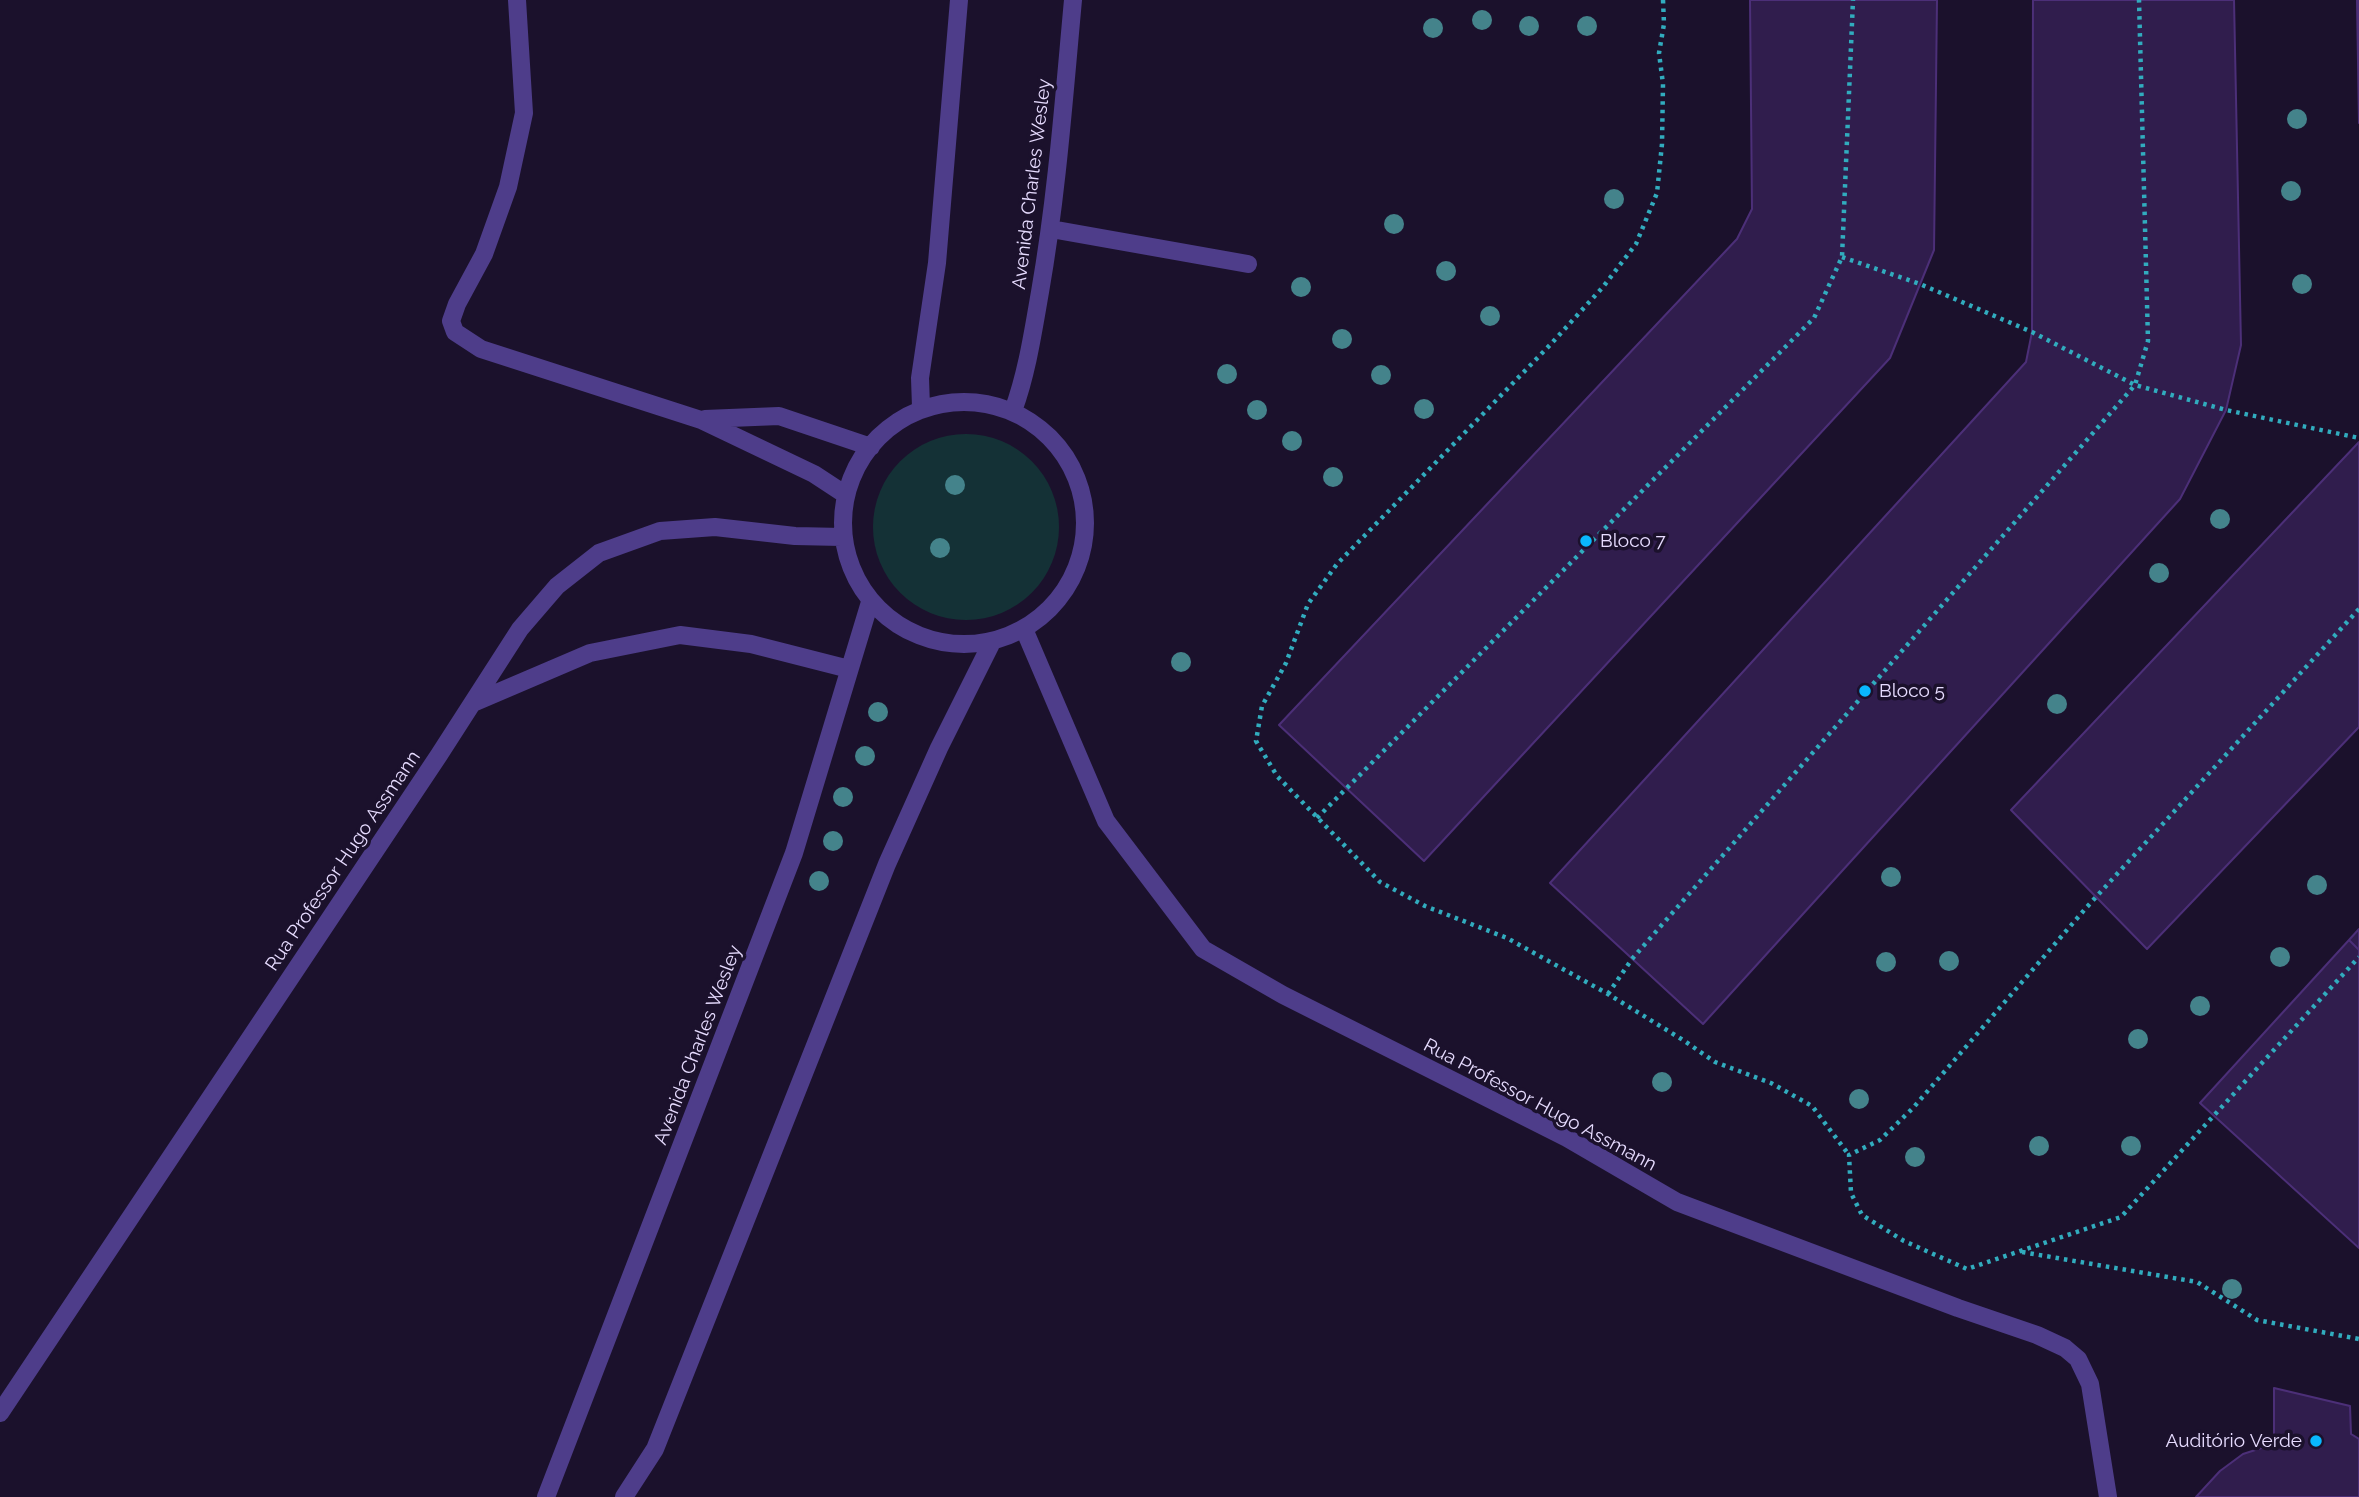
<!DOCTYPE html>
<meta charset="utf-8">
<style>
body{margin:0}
canvas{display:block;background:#1b112c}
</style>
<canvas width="2359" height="1497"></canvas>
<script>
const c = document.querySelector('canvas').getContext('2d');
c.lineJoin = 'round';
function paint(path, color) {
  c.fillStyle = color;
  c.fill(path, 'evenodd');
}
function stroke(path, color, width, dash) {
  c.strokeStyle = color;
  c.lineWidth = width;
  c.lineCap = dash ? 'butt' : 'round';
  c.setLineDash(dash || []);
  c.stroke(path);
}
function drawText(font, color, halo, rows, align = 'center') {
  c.font = font + ' Raleway,sans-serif';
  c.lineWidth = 7;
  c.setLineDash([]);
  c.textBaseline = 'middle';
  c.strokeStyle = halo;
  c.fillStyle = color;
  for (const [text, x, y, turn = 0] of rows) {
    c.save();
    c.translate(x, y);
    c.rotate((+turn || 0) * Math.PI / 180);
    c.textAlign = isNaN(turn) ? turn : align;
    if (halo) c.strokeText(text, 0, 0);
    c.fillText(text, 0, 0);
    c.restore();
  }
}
const green = new Path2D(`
 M873 527a93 93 0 1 1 186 0a93 93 0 1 1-186 0Z`);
const building = new Path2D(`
 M1750,0H1937L1934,250L1890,358L1424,861L1279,725L1737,239L1752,209Z
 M2033,0H2234L2241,345L2226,410L2180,499L1703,1024L1550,883L2026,362L2032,332Z
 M2357,0H2359V123Z
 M2359,442V727L2147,949L2011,810Z
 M2359,929V950L2349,940Z
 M2349,940L2359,950V1248L2200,1103Z
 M2274,1388L2350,1406L2351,1434L2359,1439V1497H2196L2220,1471L2243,1454L2274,1444Z`);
const path = new Path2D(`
 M1663,0L1664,24L1659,53L1663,84L1662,144L1657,193L1636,244L1603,287L1550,345L1337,564L1308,604L1286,663L1262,706L1256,741L1277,776L1380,882L1425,906L1507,938L1608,994L1683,1040L1715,1062L1771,1083L1812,1106L1849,1155
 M1842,257L1920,284L2032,332L2135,385L2226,410L2359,438
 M2359,609L2086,908L1913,1108L1880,1140L1849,1155L1851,1193L1862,1215L1904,1241L1967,1269L2121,1217L2359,957
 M1317,818L1814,318L1842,257L1853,0
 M1608,994L1632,959L2135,385L2148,341L2139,0
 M2022,1252L2197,1282L2257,1320L2359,1339`);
const minor = new Path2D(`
 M517,0L524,113L508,187L484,254L457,304L451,321L455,332L481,349L701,420L814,474L846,495
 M1051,229L1248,264
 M843 523a121 121 0 1 1 242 0a121 121 0 1 1-242 0Z
 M921,407L920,378L937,263L959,0
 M1013,411C1027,373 1033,332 1040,292C1057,195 1064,97 1073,0
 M705,419L779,416L871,447
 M1024,629L1106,821L1203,949L1283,995L1567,1138L1677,1202L1958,1308L2037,1335L2065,1348L2078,1359L2090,1384L2108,1497
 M473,703L590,653L680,635L751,644L849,669
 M0,1413L439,755L520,629L557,586L599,553L660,531L715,527L795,536L842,537
 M546,1497L794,853L870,602
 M624,1497L655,1449L887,864L939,748L992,642`);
const trees = [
 [1482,20],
 [1529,26],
 [1587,26],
 [1433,28],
 [2297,119],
 [2291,191],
 [1614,199],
 [1394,224],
 [1446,271],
 [2302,284],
 [1301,287],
 [1490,316],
 [1342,339],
 [1227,374],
 [1381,375],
 [1424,409],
 [1257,410],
 [1292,441],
 [1333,477],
 [955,485],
 [2220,519],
 [940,548],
 [2159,573],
 [1181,662],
 [2057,704],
 [878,712],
 [865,756],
 [843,797],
 [833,841],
 [1891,877],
 [819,881],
 [2317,885],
 [2280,957],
 [1949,961],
 [1886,962],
 [2200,1006],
 [2138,1039],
 [1662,1082],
 [1859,1099],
 [2039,1146],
 [2131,1146],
 [1915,1157],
 [2232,1289]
];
const markers = [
 [1586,541,7,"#09b7fe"],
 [1865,691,7,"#09b7fe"],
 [2316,1441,7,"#09b7fe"]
];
const streetNames = [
 ["Avenida Charles Wesley",1032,184,-83],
 ["Rua Professor Hugo Assmann",343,861,-56],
 ["Avenida Charles Wesley",698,1045,-69],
 ["Rua Professor Hugo Assmann",1540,1105,28]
];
const poiNames = [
 ["Bloco 7",1600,541],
 ["Bloco 5",1879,691],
 ["Auditório Verde",2302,1441,"right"]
];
paint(green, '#143136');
paint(building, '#301d4d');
stroke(building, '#4c2f78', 2);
stroke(path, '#31acbe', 4.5, [3.5, 5]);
stroke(minor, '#4e3d8a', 18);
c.fillStyle = '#44838b';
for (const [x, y] of trees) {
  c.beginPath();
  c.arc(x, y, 10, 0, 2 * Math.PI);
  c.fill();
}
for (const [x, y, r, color] of markers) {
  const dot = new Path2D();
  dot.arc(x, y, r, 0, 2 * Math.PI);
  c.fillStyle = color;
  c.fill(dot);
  stroke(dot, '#1b112c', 2.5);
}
drawText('19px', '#e7dcff', '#1b112c', streetNames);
drawText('19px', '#e7dcff', '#1b112c', poiNames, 'left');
</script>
